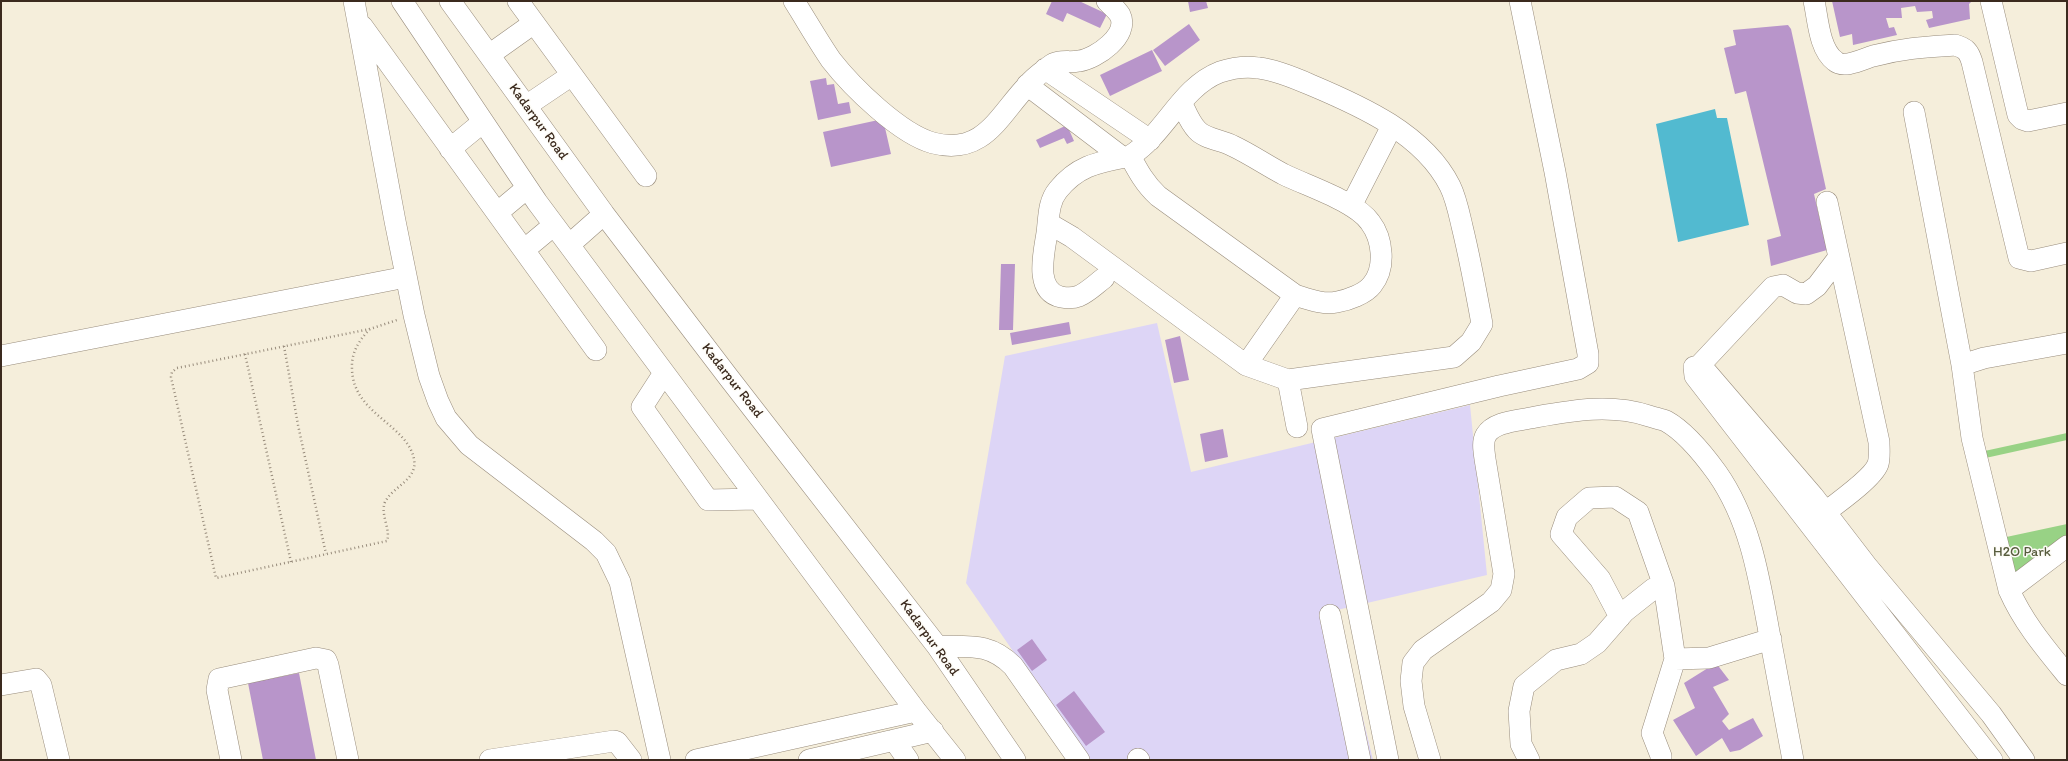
<!DOCTYPE html>
<style>
body{margin:0}
#map{position:relative;width:2068px;height:761px;overflow:hidden;background:#f5eedb;font-family:Itim,sans-serif}
canvas{display:block}
.frame{position:absolute;inset:0;border:2px solid #3b2a1e;pointer-events:none}
</style>
<div id="map">
<canvas width="2068" height="761"></canvas>
<div class="frame"></div>
</div>
<script>
const c = document.querySelector('canvas').getContext('2d');
c.lineJoin = 'round';
function paint(path, color) {
  c.fillStyle = color;
  c.fill(path, 'evenodd');
}
function stroke(path, color, width, dash) {
  c.strokeStyle = color;
  c.lineWidth = width;
  c.lineCap = dash ? 'butt' : 'round';
  c.setLineDash(dash || []);
  c.stroke(path);
}
function drawText(font, color, halo, rows, align = 'center') {
  c.font = font + ' Itim,sans-serif';
  c.lineWidth = 3;
  c.setLineDash([]);
  c.textBaseline = 'middle';
  c.strokeStyle = halo;
  c.fillStyle = color;
  for (const [text, x, y, turn = 0] of rows) {
    c.save();
    c.translate(x, y);
    c.rotate((+turn || 0) * Math.PI / 180);
    c.textAlign = isNaN(turn) ? turn : align;
    if (halo) c.strokeText(text, 0, 0);
    c.fillText(text, 0, 0);
    c.restore();
  }
}
const built = new Path2D(`
 M1157,323L1191,472L1470,405L1487,575L1337,610L1373,760H1088L966,583L1005,356Z`);
const green = new Path2D(`
 M2067,433V440L1981,459L1980,452Z
 M2067,524V540L2010,583L1997,539Z`);
const water = new Path2D(`
 M1715,109L1717,118H1727L1749,225L1678,242L1656,124Z`);
const building = new Path2D(`
 M1052,1H1079L1107,14L1100,28L1067,13L1063,22L1046,14Z
 M1188,1H1206L1208,8L1190,12Z
 M1832,1H1972L1969,4L1970,19L1929,28L1926,20L1933,18L1932,11L1917,12L1915,6L1901,8L1902,18H1886L1889,28L1894,27L1897,35L1853,45L1852,34L1840,37Z
 M1189,24L1200,40L1165,66L1153,50Z
 M1788,25L1791,29L1826,189L1814,194L1827,250L1771,266L1767,240L1781,236L1746,91L1735,94L1724,48L1736,45L1733,30Z
 M1152,50L1162,71L1110,96L1100,75Z
 M826,78L827,85L834,84L838,104L849,102L851,113L818,120L810,81Z
 M883,119L891,154L831,167L823,132Z
 M1067,125L1074,141L1067,144L1064,138L1040,148L1036,140Z
 M1001,264H1015L1013,330H999Z
 M1069,322L1071,334L1012,345L1010,333Z
 M1180,336L1189,380L1174,383L1165,340Z
 M1223,429L1228,457L1205,462L1200,434Z
 M1032,639L1047,660L1032,671L1017,650Z
 M1716,663L1729,680L1713,687L1729,714L1722,721L1729,730L1753,718L1763,736L1740,750L1730,752L1722,738L1696,756L1673,720L1695,708L1684,683Z
 M299,673L316,760H263L248,683Z
 M1074,691L1105,732L1086,746L1056,705Z`);
const path = new Path2D(`
 M370,329C359,340 351,353 352,369C353,414 407,424 414,459C418,480 393,486 385,502C380,515 391,529 387,541L216,578L171,377L172,372L177,368L370,329L397,320
 M284,346L298,425L326,554
 M245,354L291,562`);
const minor = new Path2D(`
 M354,1L395,221L414,315L429,376L438,401L446,418L469,445L594,541L606,553L620,582L660,760
 M402,1L537,202L916,711L955,760
 M450,1L604,214L729,378L937,646L1015,760
 M518,1L646,176
 M794,1C806,20 818,41 831,60C852,87 900,134 933,143C984,156 999,115 1027,86C1033,78 1042,72 1050,66C1058,59 1069,63 1079,61C1096,59 1130,35 1120,15C1117,10 1111,5 1107,1
 M1814,1C1818,19 1819,49 1835,61C1844,69 1863,59 1873,56C1903,48 1925,47 1955,45C1966,48 1969,52 1972,62L2019,258L2031,261L2067,253
 M1991,1L2018,115L2022,119L2028,121L2067,113
 M362,26L596,350
 M489,55L534,23
 M1045,69L1150,140
 M1027,85L1122,157
 M1182,104C1186,112 1190,123 1197,130C1205,139 1222,140 1233,146C1250,154 1266,165 1283,174C1307,186 1355,201 1370,222C1383,239 1386,268 1372,285C1365,294 1348,300 1337,302C1323,305 1308,299 1295,295L1158,196C1145,184 1138,171 1130,156C1165,134 1181,87 1220,72C1232,68 1246,66 1259,68C1276,70 1295,78 1311,85C1361,106 1424,134 1450,186C1456,198 1459,213 1462,226C1470,259 1476,291 1482,324L1471,342L1454,357L1288,380
 M526,106L572,75
 M1914,112L1962,365
 M450,149L483,122
 M1351,206L1392,126
 M497,213L527,188
 M1048,223L1072,237L1246,365L1288,380L1297,427
 M569,245L604,214
 M524,250L554,225
 M1104,278C1096,284 1088,292 1079,296C1074,298 1066,298 1061,297C1034,291 1044,253 1047,233C1049,218 1048,202 1058,190C1079,164 1101,162 1130,156
 M2067,343L1984,358L1962,365L1972,438L2009,590C2023,622 2045,648 2067,675
 M1,356L406,277
 M1246,365L1295,295
 M1698,367L1773,287L1783,285L1797,293L1806,294L1817,286L1839,257
 M664,373L642,407L708,500L758,499
 M1815,520C1829,509 1873,479 1878,464C1880,458 1879,449 1879,442L1827,202
 M2009,590L2067,546
 M1330,615L1360,760
 M1620,617L1600,579L1561,534L1567,517L1589,498L1615,497L1638,512L1664,586
 M937,646C969,647 989,642 1013,666L1079,760
 M1675,659L1709,658L1771,639
 M1,685L36,679L41,685L59,760
 M894,740L908,760
 M1138,759L1139,760
 M231,760L217,690L219,679L316,658L326,660L328,665L348,760
 M490,760L614,741L617,742L631,760
 M696,760L916,711
 M809,760L933,731
 M1388,760L1322,429L1499,386L1578,369L1588,363V354L1555,172L1520,1
 M1430,760L1414,706L1411,681L1413,663L1423,650L1491,602L1501,590L1504,574L1485,459C1484,451 1482,442 1486,435C1494,422 1516,421 1530,418C1570,411 1609,403 1649,416C1655,418 1661,419 1666,421C1686,432 1704,455 1717,473C1750,520 1759,577 1769,632C1777,675 1785,717 1793,760
 M1529,760L1521,744L1519,711L1524,686L1556,660L1581,654L1597,643L1624,612L1653,589L1664,586L1675,659L1652,733L1661,756V760
 M1992,760L1695,376L1694,367L1703,368L1813,496L1866,565L1991,714L2024,760`);
const streetNames = [
 ["Kadarpur Road",538,122,54],
 ["Kadarpur Road",732,381,52],
 ["Kadarpur Road",929,638,54]
];
const parkNames = [
 ["H2O Park",2022,552]
];
paint(built, '#ddd5f6');
paint(green, '#98d285');
paint(water, '#52bad0');
paint(building, '#b895ca');
stroke(minor, '#988c7c', 22);
stroke(path, '#988c7c', 2.5, [1, 3]);
stroke(minor, '#fff', 21);
drawText('14px', '#3b2a1e', '#fdfcf7', streetNames);
drawText('14px', '#575c3d', '#fdfcf7', parkNames);
</script>
